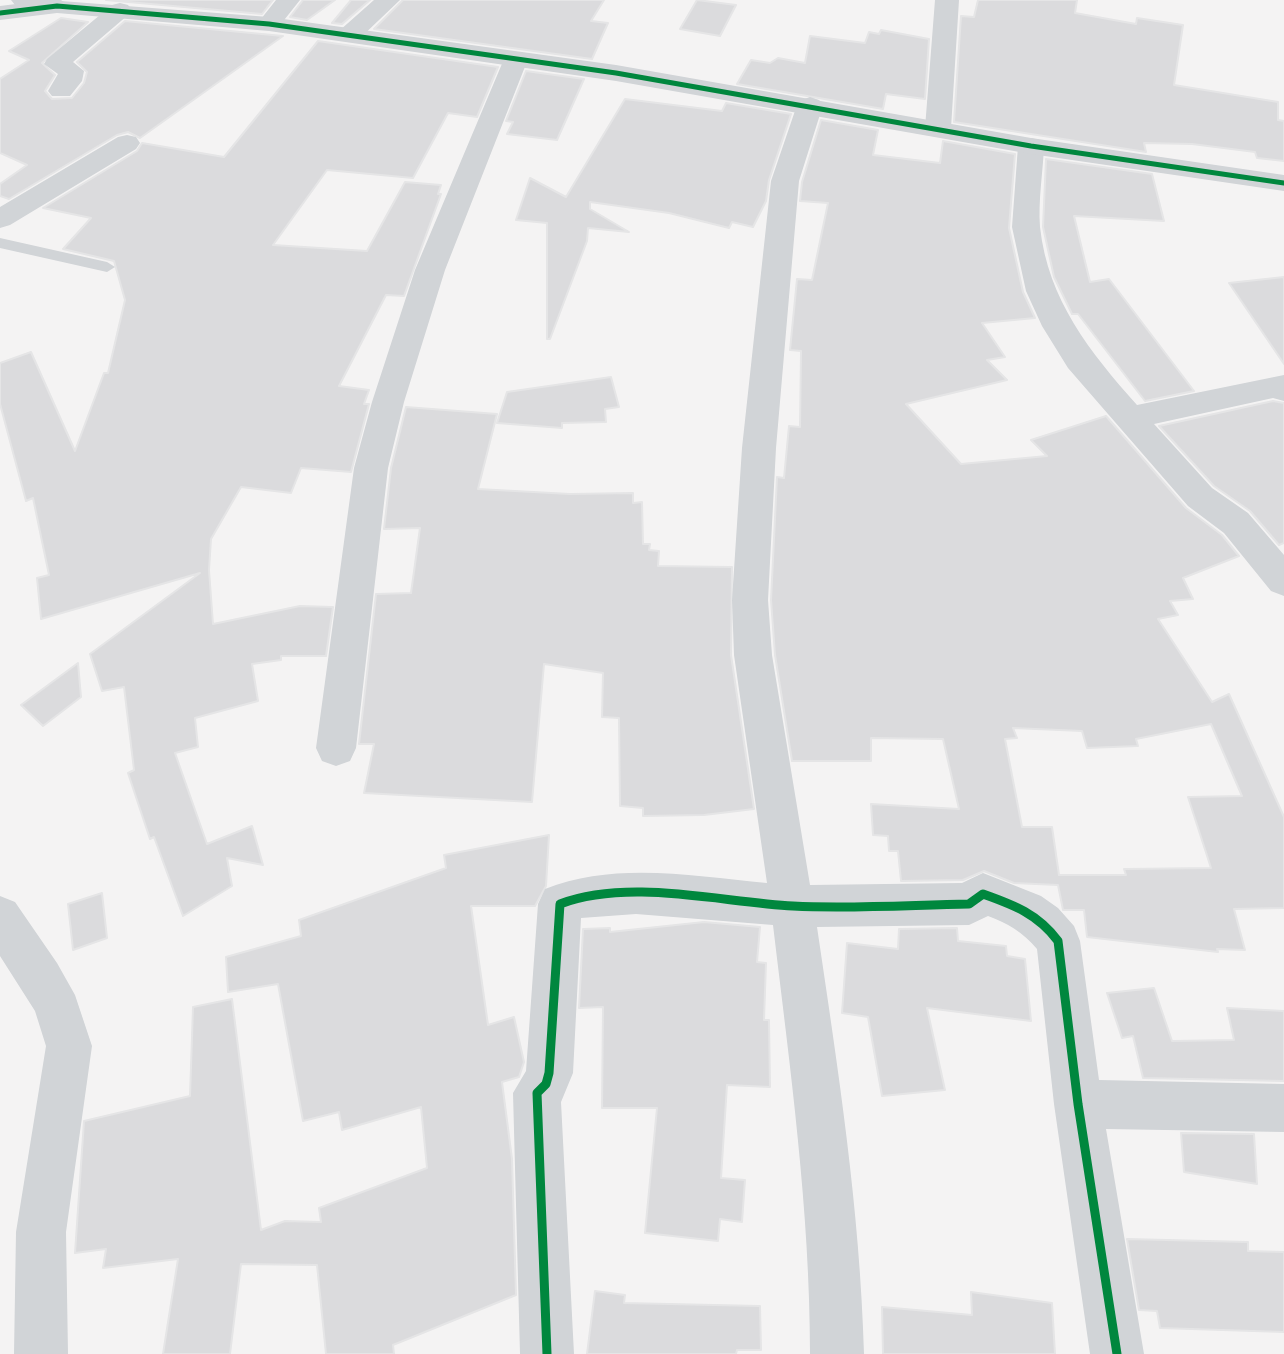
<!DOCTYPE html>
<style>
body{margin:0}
canvas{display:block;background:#f4f3f3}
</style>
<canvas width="1284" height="1354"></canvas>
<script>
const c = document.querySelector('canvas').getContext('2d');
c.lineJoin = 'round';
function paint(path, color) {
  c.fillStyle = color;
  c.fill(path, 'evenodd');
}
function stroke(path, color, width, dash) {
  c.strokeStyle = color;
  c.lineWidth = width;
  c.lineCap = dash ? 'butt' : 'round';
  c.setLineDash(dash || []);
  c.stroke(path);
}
const building = new Path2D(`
 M106,0H273L262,14Z
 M303,0H335L307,20L290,17Z
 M351,0H370L342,24L332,23Z
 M403,0H604L591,21L608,23L592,59L374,29Z
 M697,0L736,5L720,36L680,29Z
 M978,0H1077L1075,13L1136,24L1137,18L1183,25L1174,85L1278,102V120L1284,121V161L1257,158L1255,152L1192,144L1144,143L1146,152L954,122L961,16L974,17Z
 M61,18L88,22L42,63L55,75L45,91L52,99L72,98L84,83L87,72L77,62L125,21L283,36L140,138L128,132L117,135L9,199L0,196V184L27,165L0,153V79L29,60L9,51Z
 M881,30L929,39L925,99L886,94L883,109L737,84L751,60L770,63L778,58L805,63L810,36L865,43L869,32L879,34Z
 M318,41L498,67L477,117L448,113L413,178L327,170L273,245L367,251L405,182L441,185L438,194H441L404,296L386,295L339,386L369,390L364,404H369L351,472L301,468L291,493L241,487L211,539L209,570L213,624L300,606L333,607L326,656H281V660L252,664L258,701L195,718L198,747L175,753L207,844L252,826L263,865L227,858L232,886L183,916L154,837L150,839L128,773L134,770L124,687L102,691L90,654L200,573L41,619L37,578L49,575L33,498L26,501L0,404V363L31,352L75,451L104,373H108L125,300L114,261L63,249L91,218L43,208L137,151L142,143L224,157Z
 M526,71L584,79L557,140L507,134L513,122L506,121Z
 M625,99L722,111L726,103L791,114L769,180L766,201L753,227L732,222L729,228L669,213L590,202V209L629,232L588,228L587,241L550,339H547V223L516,220L530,178L566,197Z
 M821,120L878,130L873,155L940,163L943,141L1015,154L1009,228L1023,292L1035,318L982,323L1005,357L987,360L1007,380L906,404L961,464L1047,456L1031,440L1106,416L1186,508L1222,535L1239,556L1183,578L1193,599L1170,601L1178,615L1158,619L1212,702L1229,694L1284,817V908L1234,909L1245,950L1217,949L1218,952L1087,937L1084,910H1063L1058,885L1014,883L984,871L963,880L901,881L898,851H889L888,836L873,835L871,804L959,809L943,739L871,738V761H792L775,655L771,600L777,477L784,478L789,426L800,427L801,351L790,350L797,279L812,280L828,203L800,201L802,182ZM1211,724L1242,796L1188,797L1211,868L1124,869L1126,875H1059L1052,827H1022L1005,739L1017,738L1013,728L1082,731L1087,748L1138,746L1136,739Z
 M1046,159L1152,174L1164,221L1074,216L1090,282L1109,279L1194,391L1145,401L1078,314H1072L1054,277L1043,227Z
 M1284,277V364L1229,283Z
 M611,377L619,407L605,409L606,422L562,423V428L497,423L507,392Z
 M1273,401L1284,403V543L1279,545L1250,511L1214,486L1159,426Z
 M406,407L497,414L478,489L570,494L633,493V503L642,502L643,544H650L649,550L659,551L658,566L732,567L731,655L754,809L704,815L643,816V808L620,806L619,718L602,717L603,673L544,664L532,802L364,793L374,744H359L376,594L411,593L420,528L384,529L391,468Z
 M78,663L81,697L43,726L21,705Z
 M549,835L546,886L535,906H471L488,1025L514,1017L524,1062L519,1077L502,1082L512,1159L516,1295L393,1345L394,1354H326L317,1265L241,1264L230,1354H163L178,1259L103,1268L106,1249L75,1253L84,1121L190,1096L193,1007L232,999L261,1230L285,1221L321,1222L319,1208L427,1168L421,1107L342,1130L339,1112L303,1121L278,984L228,992L226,957L301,936L299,920L446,868L444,855Z
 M102,893L107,938L73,950L68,904Z
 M704,922L760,927L757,962L766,963L764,1020H769L770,1087L727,1085L721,1178L745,1180L742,1222L720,1219L718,1241L645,1233L657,1108H602L603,1007L579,1008L583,929L610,928V932Z
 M957,928L958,941L1006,946L1007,956L1025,959L1031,1021L927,1008L945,1090L882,1096L868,1017L842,1013L847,943L898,949L899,929Z
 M1154,988L1172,1041L1234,1040L1227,1008L1284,1011V1081L1143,1078L1133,1036L1122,1038L1107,993Z
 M1181,1133L1254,1134L1257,1184L1184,1172Z
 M1127,1239L1248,1242V1251L1284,1252V1332L1160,1328L1157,1311L1139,1310Z
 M595,1291L625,1295L624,1303L760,1306L761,1350H737L736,1354H587Z
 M971,1292L1052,1303L1055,1354H883L882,1307L972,1315Z`);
const service = new Path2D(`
 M0,238L107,262L115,267L107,272L0,248Z`);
const minor = new Path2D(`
 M11,0H61L69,6L65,11L57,13L15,5Z
 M276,0H300L277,29H261L257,24Z
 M374,0H400L357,41H339L336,36L339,31Z
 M935,0H959L951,128L947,134H929L925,128Z
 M120,3L128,5L132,10L128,15L73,62L84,71L82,81L70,96H52L48,91L58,74L44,64L47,59L112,5Z
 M516,52L525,54L528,59L445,270L404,402L388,468L356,748L350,761L336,766L322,761L316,748L354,468L372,402L415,270L504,59L507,54Z
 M810,97L819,100L823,105L799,181L776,448L768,600L772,655L810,885L962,883L983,873L1041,896L1058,908L1074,926L1080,941L1099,1080L1284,1084V1132L1106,1129L1144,1354H1090L1054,1104L1037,949C1023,932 1007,923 988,916L969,925L817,927C838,1069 860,1210 864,1354H810C810,1210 790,1068 773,925L636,914L581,918L573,1073L561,1102L574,1354H520L513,1093L526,1071L538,904L545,889C615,861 693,876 767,883L734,655L732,600L742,448L771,181L797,105L801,100Z
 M127,135L136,137L140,143L136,149L10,225L0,228V207L118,137Z
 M1031,138L1040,140L1044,146C1043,172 1038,201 1040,227C1048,300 1090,352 1137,405L1284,375V401L1273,398L1154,424L1212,488L1248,513L1284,555V596L1271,591L1224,533L1188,506L1068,368L1042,326L1026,291L1012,227L1018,146L1022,140Z
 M0,896L15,902L57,963L75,995L92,1046L66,1232L68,1354H14L16,1232L46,1046L35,1011L0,956Z`);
const tertiary = new Path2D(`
 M48,0L269,17L616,65L1031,138L1284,175V191L1031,154L616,81L269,31L57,13L0,20V6Z`);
const cyclewayFar1 = new Path2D(`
 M0,13L57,6L269,24L616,73L1031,146L1284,183`);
const cycleway = new Path2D(`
 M547,1354L537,1093L546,1084L549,1073L560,904C629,878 720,902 793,906C851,909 910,905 969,904L983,894C1014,905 1038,914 1058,941L1078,1104L1117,1354`);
paint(building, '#dbdbdd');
stroke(building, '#e5e5e6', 2);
paint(service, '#d1d4d7');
paint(minor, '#d1d4d7');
paint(tertiary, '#d1d4d7');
stroke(cyclewayFar1, '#00873e', 5);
stroke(cycleway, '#00873e', 9);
</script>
